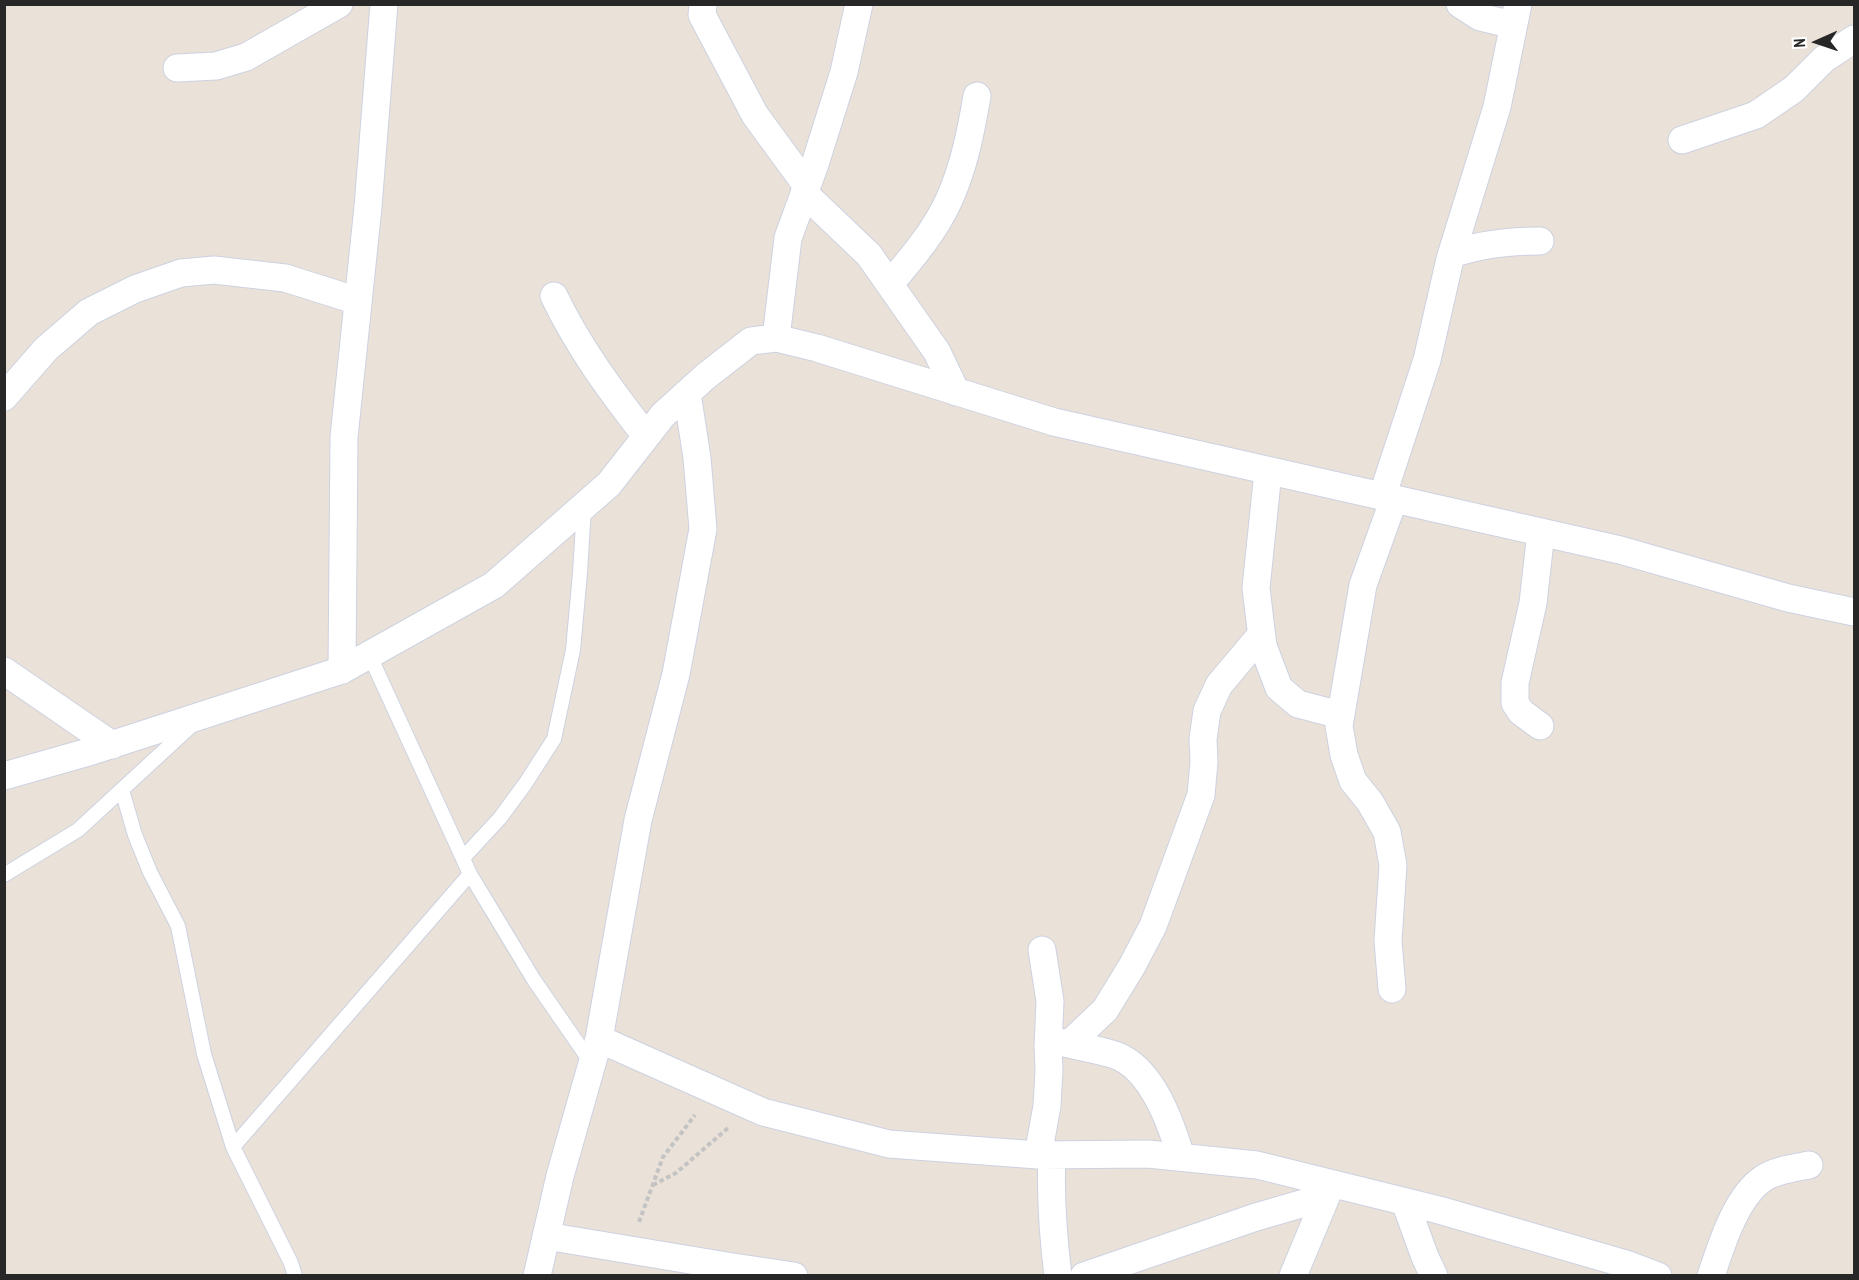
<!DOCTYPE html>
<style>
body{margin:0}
#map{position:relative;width:1859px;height:1280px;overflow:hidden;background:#eae1d8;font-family:"PT Sans Narrow",sans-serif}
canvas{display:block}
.frame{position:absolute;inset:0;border:6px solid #272727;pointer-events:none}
.north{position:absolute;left:1787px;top:12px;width:60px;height:60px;-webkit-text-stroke:4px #fff;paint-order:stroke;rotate:267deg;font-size:16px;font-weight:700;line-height:24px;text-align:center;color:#272727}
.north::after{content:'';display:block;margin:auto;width:21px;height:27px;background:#272727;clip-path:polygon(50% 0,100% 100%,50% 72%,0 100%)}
</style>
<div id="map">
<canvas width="1859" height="1280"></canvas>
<div class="frame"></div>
<div class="north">N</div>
</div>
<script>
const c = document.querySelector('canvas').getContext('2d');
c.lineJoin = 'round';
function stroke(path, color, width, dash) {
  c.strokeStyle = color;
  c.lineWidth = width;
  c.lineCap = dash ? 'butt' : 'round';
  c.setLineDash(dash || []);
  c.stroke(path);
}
const path = new Path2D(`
 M653,1185L676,1173L728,1128
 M639,1222L663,1157L695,1115`);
const service = new Path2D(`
 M369,654L470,874L534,980L592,1064
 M122,790L135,835L150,872L178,926L204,1054L233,1147L291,1263L295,1276
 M463,858L500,818L525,784L554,739L573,650L580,573L584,507
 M4,875L78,830L192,725
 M233,1147L470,874`);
const minor = new Path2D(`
 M703,4L702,15L755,115L807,186
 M1460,4L1480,17L1513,25
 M177,68L216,66L246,57L339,4
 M1682,140L1756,115L1794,89L1824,59L1854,39
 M804,193L869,255L937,352L956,392
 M1452,254C1481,244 1509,241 1540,241
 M890,284C912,258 935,231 949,200C964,167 971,131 977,96
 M554,296C579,348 611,391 646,436
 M776,338L788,238L815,164L844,72L859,4
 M4,397L46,349L89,312L135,289L181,273L214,270L285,278L358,301
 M1268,472L1256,588L1263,646L1279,688L1298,704L1340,715
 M1382,497L1427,360L1450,259L1497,107L1518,4
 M342,670L344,437L368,207L384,4
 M4,671L112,745
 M1540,726L1521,712L1515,703V683L1533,603L1541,532
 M4,776L92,751L342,670L494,585L609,484L663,415L706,376L751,341L776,338L817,348L1054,422L1620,550L1788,598L1854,612
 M1392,989L1388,941L1393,865L1387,832L1370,802L1353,781L1344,755L1339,726L1363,585L1394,499
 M599,1039L763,1112L889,1144L1038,1155L1148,1154L1257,1165L1439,1210L1629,1265L1658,1276
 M1055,1041C1075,1046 1096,1049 1115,1055C1152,1068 1171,1123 1181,1157
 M1069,1044L1105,1010L1132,966L1153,926L1201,795L1204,762L1203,739L1207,711L1219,685L1261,635
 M1038,1155L1047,1106L1049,1070L1048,1047L1050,1001L1042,950
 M1052,1155C1050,1196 1053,1235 1058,1276
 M1405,1202L1425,1257L1434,1276
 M546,1236L733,1267L794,1276
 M537,1276L560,1176L599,1039L638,820L676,674L703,529L697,458L687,393
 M1084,1276L1256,1217L1325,1197
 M1293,1276L1331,1185
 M1711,1276C1721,1246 1736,1196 1764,1178C1776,1170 1795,1168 1809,1165`);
stroke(service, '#cdd2e1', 16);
stroke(minor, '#cdd2e1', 29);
stroke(path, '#c3c3c3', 4, [4.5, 3]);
stroke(service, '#fff', 14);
stroke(minor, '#fff', 27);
</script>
